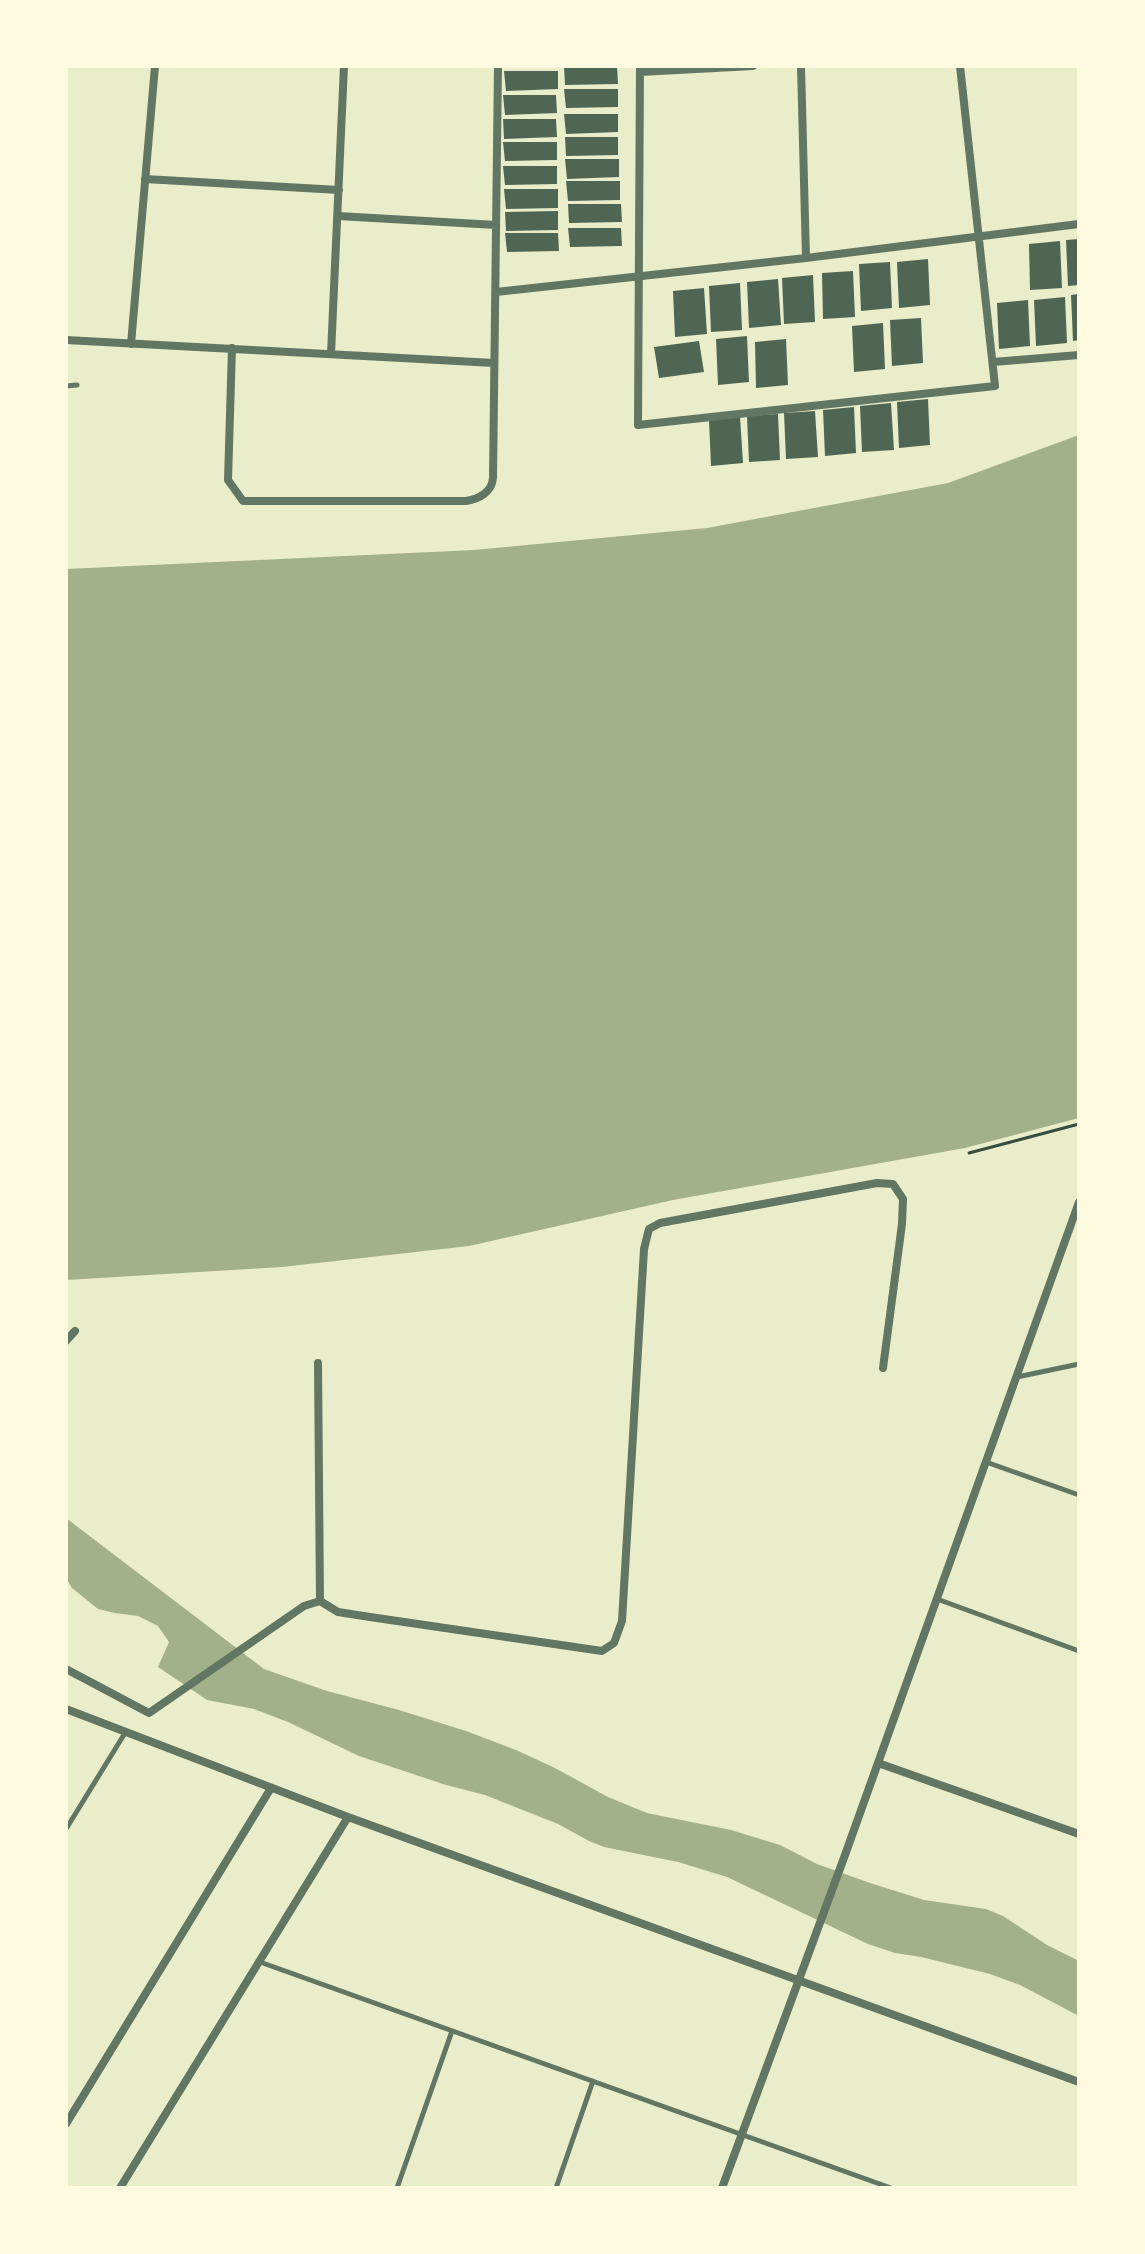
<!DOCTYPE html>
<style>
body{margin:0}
#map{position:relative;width:1145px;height:2254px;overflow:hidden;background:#e9edc9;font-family:Helvetica,sans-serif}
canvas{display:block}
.frame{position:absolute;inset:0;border:68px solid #fefae0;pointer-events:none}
</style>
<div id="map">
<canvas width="1145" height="2254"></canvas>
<div class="frame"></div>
</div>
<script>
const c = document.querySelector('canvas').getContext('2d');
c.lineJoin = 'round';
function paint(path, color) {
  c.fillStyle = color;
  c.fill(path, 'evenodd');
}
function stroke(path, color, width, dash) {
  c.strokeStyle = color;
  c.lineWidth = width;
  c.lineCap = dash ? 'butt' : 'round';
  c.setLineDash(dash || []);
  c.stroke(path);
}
const water = new Path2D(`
 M1079,435V1118L965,1148L673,1200L469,1246L282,1267L66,1280V569L474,550L707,528L948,483Z
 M66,1518L264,1669L327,1691L399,1710L466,1731L516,1750L555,1768L608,1797L647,1813L731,1830L780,1845L817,1864L870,1883L924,1900L986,1909L1003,1916L1047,1945L1079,1961V2016L1020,1985L990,1974L921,1957L895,1953L868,1944L727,1877L678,1862L604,1847L589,1841L558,1824L485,1795L446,1785L359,1756L288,1722L254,1709L207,1700L158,1667L169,1642L158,1626L138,1616L115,1613L98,1609L72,1588L66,1578Z`);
const building = new Path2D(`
 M564,66H617L618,84L565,85Z
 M504,71H558V89L506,91Z
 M564,89H618V107L566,108Z
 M503,95H556L557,113L505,115Z
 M564,114H618V132L566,134Z
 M503,119H556L557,137L504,139Z
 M565,137H618V155L566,156Z
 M503,142H557V160L505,161Z
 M565,159H619V177L567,179Z
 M503,166H557V184L505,185Z
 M566,181H620V200L568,201Z
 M504,189H558V208L506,209Z
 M568,204H621L622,222L569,223Z
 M558,211V230L506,231L505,212Z
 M568,228H621L622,246L570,247Z
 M505,233H558L559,251L507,252Z
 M1079,239V285L1068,286L1066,240Z
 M1060,241L1062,288L1030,290L1029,244Z
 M928,259L930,305L899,308L897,262Z
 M890,262L892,308L861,311L859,264Z
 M853,271L855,317L823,319L822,273Z
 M813,275L815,322L784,324L782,278Z
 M778,279L781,325L749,328L747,282Z
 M740,283L742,330L711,332L709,286Z
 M704,288L707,334L675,337L673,291Z
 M1079,294V340L1073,341L1071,295Z
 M1065,297L1067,343L1036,346L1034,300Z
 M1028,300L1030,346L999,349L997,303Z
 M921,318L923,363L892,366L890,320Z
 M883,323L885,369L854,372L852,326Z
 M747,336L749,382L718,385L716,339Z
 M786,339L788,385L756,388L755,342Z
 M699,341L704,372L659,378L654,347Z
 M928,399L930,445L899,448L897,402Z
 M891,403L894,450L862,452L860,406Z
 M854,407L856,453L825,456L823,410Z
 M815,411L818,457L786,459L784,413Z
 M778,414L780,460L749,462L747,416Z
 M740,417L743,463L711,466L709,420Z`);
const path = new Path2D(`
 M969,1153L1079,1124`);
const service = new Path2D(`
 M66,386L77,385
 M1017,1377L1079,1364
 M986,1462L1079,1495
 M937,1599L1079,1651
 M66,1829L125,1733
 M260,1962L891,2188
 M397,2188L452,2031
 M556,2188L593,2081`);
const minor = new Path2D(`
 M640,66L638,425L995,386L960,66
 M801,66L806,258
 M640,72L753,66
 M145,179L339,190
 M338,216L496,225
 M496,292L806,258L1079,224
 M66,340L494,363
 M131,344L155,66
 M232,348L228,480L243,501H466C479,499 492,492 493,478L498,66
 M331,354L344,66
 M993,362L1079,355
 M66,1341L75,1331
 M318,1363L320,1601
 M66,1669L149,1713L304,1606L320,1601L338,1612L370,1617L602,1651L614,1643L622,1621L644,1249L649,1229L660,1223L877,1183L893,1184L903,1199L902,1224L883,1368
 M66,1709L348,1817L1079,2082
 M878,1763L1079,1834
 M66,2124L271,1788
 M120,2188L348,1817
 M722,2188L845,1855L1079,1202`);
paint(water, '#a3b18a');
paint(building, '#4f6655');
stroke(path, '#344e41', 3);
stroke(service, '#617663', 5);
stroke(minor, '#617663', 8);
</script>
